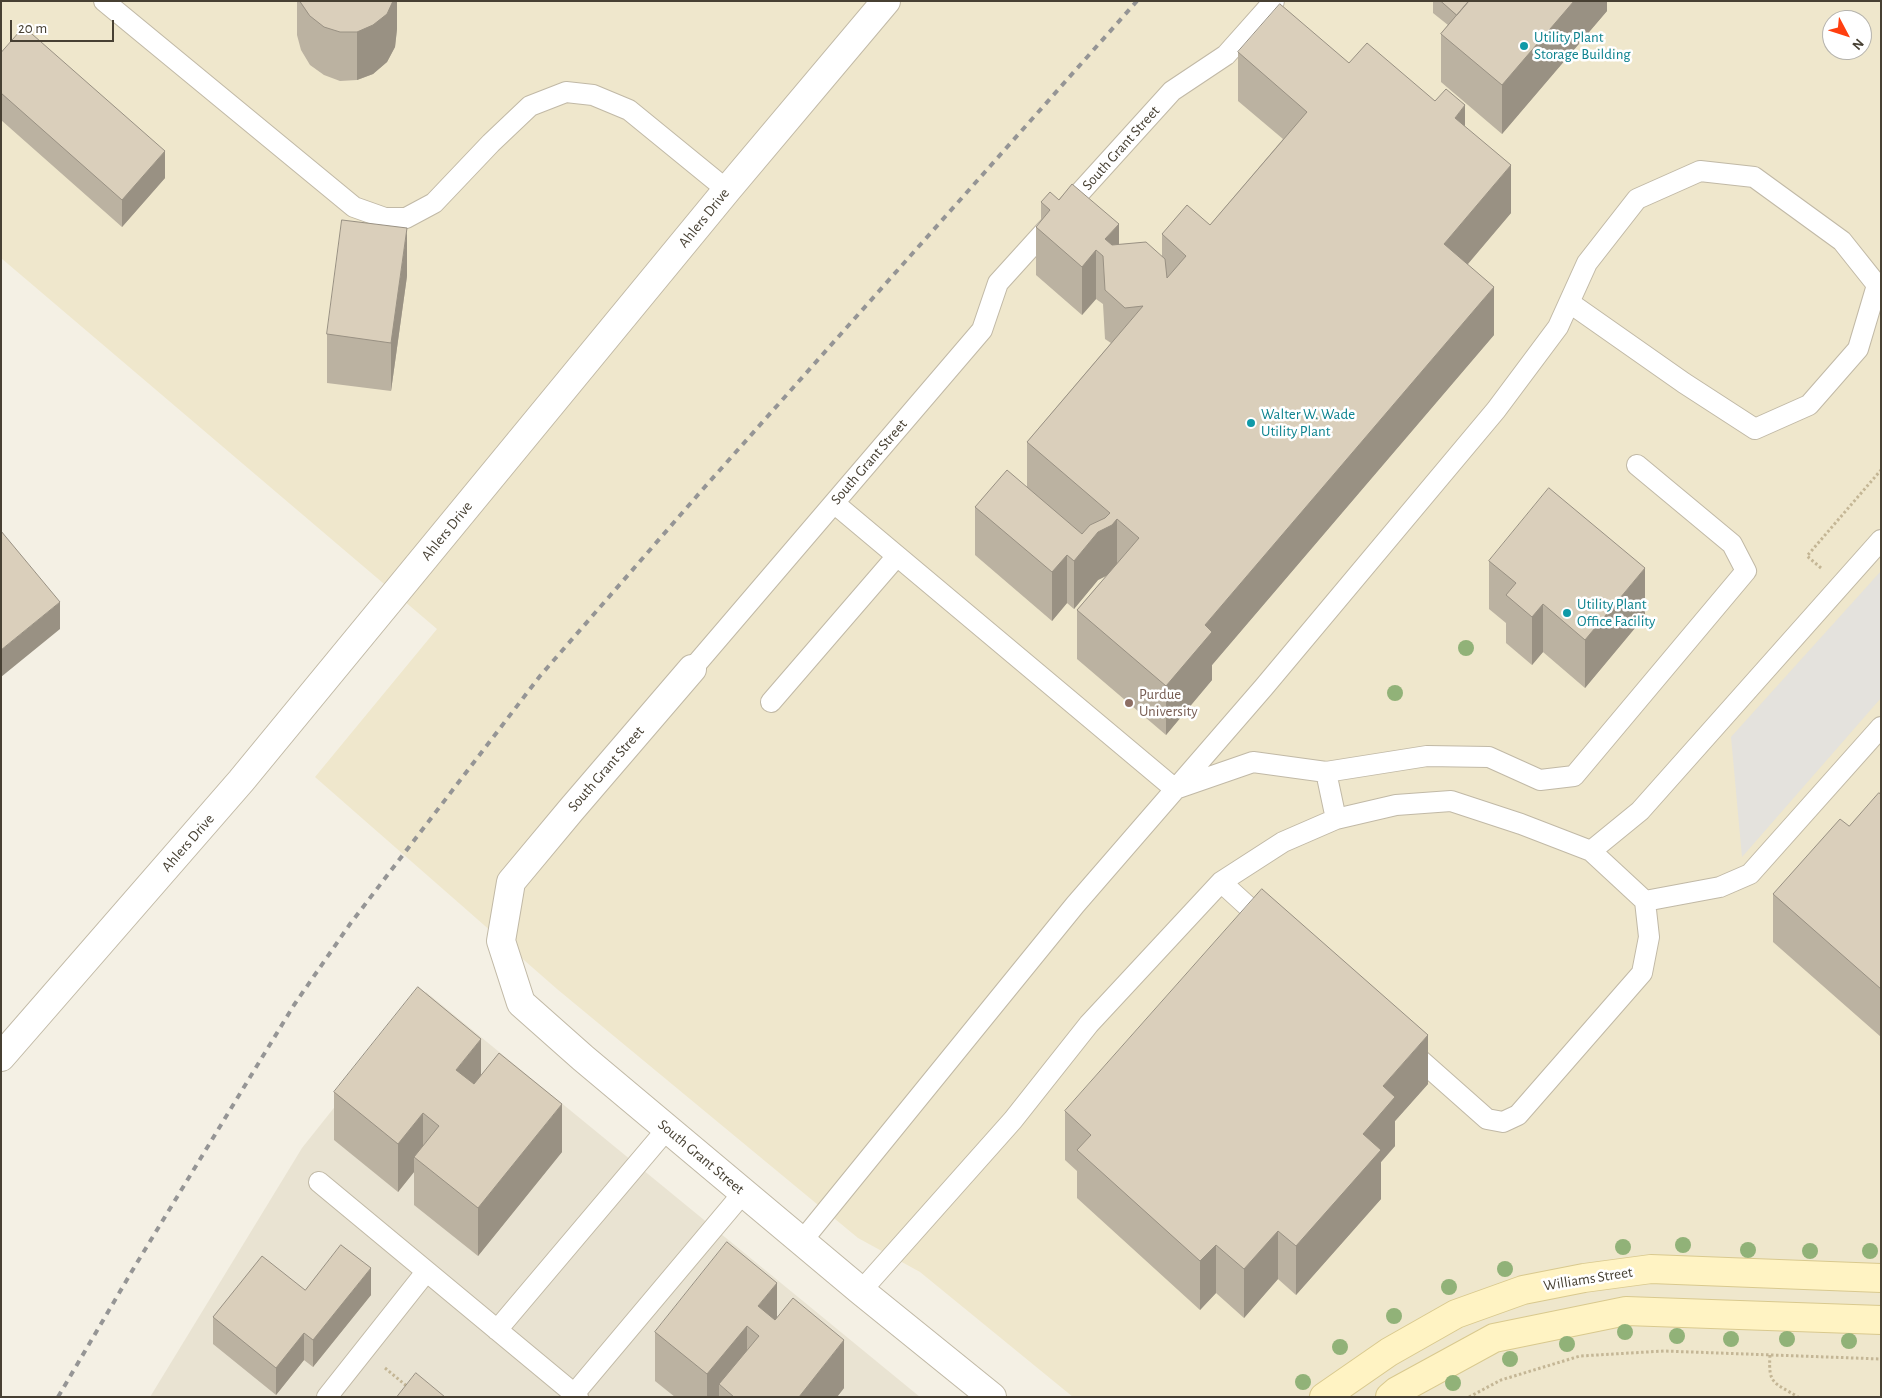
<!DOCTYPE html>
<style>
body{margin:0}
#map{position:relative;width:1882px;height:1398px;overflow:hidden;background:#f4f0e4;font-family:"Alegreya Sans",sans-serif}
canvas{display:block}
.frame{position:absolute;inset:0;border:2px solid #474033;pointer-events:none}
.north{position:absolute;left:1822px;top:10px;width:50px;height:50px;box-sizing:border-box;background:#fff;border:1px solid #b5b3ad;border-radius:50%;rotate:130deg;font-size:14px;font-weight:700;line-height:20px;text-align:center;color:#474033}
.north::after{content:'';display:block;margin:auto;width:18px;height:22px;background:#ff3f10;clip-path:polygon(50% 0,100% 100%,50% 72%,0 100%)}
.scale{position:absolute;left:10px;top:20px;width:104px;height:22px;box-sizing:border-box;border:2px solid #474033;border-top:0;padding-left:6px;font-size:15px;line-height:18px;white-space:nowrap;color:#474033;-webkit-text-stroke:4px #fff;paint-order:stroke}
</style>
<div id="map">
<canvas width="1882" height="1398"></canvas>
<div class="frame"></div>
<div class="north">N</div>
<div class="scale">20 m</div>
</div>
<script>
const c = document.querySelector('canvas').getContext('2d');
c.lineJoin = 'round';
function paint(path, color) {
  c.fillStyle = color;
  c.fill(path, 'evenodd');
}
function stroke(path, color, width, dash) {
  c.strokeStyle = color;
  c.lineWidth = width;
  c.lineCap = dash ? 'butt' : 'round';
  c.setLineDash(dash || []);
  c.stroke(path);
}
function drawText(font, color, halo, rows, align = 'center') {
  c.font = font + ' "Alegreya Sans",sans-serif';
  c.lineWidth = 5;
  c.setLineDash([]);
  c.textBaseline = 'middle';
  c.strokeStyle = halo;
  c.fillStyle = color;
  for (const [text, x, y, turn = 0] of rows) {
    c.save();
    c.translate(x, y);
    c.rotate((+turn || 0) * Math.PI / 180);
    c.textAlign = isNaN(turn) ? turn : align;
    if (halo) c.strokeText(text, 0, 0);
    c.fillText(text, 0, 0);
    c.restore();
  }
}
const residential = new Path2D(`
 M426,992L920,1397H150L302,1148Z`);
const education = new Path2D(`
 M1,1H1881V1397H1073L920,1272L858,1238L557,989L315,777L437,629L1,258ZM1832,20H1862V50H1832Z`);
const parking = new Path2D(`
 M1881,571V698L1742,857L1731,737Z`);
const path = new Path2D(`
 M1821,568L1807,556L1881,470
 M1770,1355C1768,1385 1774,1382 1798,1397
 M385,1368L409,1388
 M1469,1397L1501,1380L1580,1356L1664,1351L1881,1359`);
const service = new Path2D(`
 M104,1L354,207L385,218H406L434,203L491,143L530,106L566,92L593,95L629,110L727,190
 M834,503L1175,789L1253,762L1326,772L1427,756L1489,757L1540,780L1574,776L1746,571L1732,544L1637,465
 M692,669L982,330L998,283L1172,91L1226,55L1274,1
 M771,702L897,556
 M1326,772L1336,819
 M1591,851L1640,811L1881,540
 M1221,882L1267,924
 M1645,901L1720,887L1750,874L1881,727
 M319,1182L578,1397
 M802,1241L1075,905L1264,687L1496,410L1558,327L1587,263L1637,199L1700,171L1754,177L1842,241L1877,285L1858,349L1809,405L1755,429L1684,383L1570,303
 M861,1291L1013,1120L1089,1024L1221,882L1283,842L1336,819L1396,805L1451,801L1521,824L1591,851L1645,901L1649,937L1642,973L1518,1115L1503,1122L1487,1119L1408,1049
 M497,1330L667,1129
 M574,1394L743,1193
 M327,1397L426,1272`);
const minor = new Path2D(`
 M692,669L571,810L511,882L501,941L521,1003L583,1058L861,1291L992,1397
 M1,1057L241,781L727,190L886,1`);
const secondary = new Path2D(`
 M1324,1397L1389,1352L1456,1314L1523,1290L1584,1278L1651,1269L1881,1278
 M1390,1397L1397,1391L1494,1338L1626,1311L1881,1320`);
const rail = new Path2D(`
 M58,1397L135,1266L294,1005L350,924L540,676L703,489L1137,1`);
const trees = [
 [1466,648],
 [1395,693],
 [1683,1245],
 [1623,1247],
 [1748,1250],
 [1810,1251],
 [1870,1251],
 [1505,1269],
 [1449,1287],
 [1394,1316],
 [1625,1332],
 [1677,1336],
 [1731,1339],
 [1787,1339],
 [1849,1341],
 [1567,1344],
 [1340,1347],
 [1510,1359],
 [1303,1382],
 [1453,1383]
];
const wall = new Path2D(`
 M297,1H397V29L395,47L387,62L373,74L357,80L340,81L324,75L310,65L301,50L297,35Z
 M1433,1H1607V11L1502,134L1441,82V34L1448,25L1433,13Z
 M1238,52L1349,63L1435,101L1465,126L1511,213L1468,264L1494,335L1212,665V680L1166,735L1077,659V610L1107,575L1098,580L1074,609L1067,603L1052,621L975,555V507L1027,487V442L1111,343L1105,339L1103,304L1096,299L1082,315L1036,275V227L1041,221V202L1059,200L1119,245L1162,256V234L1210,225L1283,139L1238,101Z
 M1,53L165,178L122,227L1,120Z
 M407,276L391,391L327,383V334Z
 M1489,561L1645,616L1585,688L1543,652L1532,665L1506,643V623L1489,609Z
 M1881,794V1037L1773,942V894L1849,826Z
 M481,1076L562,1152L478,1256L414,1205V1172L398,1192L334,1140V1092Z
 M1428,1084L1395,1121V1146L1381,1162V1199L1296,1295L1278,1279L1244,1318L1216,1293L1200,1310L1077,1198V1171L1065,1160V1111Z
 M305,1290L371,1295L313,1367L304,1360L276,1395L213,1344V1317Z
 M777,1318L844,1388L837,1397H675L655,1381V1332Z`);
const shadedWall = new Path2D(`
 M393,1H397V29L395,47L387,62L373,74L357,80V32Z
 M1574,1H1607V11L1502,134V85Z
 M1465,105V154L1455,118Z
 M165,151V178L122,227V200Z
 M1511,165V213L1444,292V244Z
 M1119,224V273L1105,239Z
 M407,228V276L391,391V343Z
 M1096,250V299L1082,315V267Z
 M1494,287V335L1212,665V680L1166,735V686L1205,625Z
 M1117,519V568L1112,573L1098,580L1074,609V561L1098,532Z
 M1067,555V603L1052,621V572Z
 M1645,568V616L1585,688V640Z
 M60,602V629L1,677V650Z
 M1543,604V652L1532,665V617Z
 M1428,1035V1084L1395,1121V1146L1381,1162V1199L1296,1295V1246L1363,1134L1383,1086Z
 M481,1039V1087L456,1118V1070Z
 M562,1104V1152L478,1256V1208Z
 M423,1113V1162L414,1157V1172L398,1192V1144Z
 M1278,1231V1279L1244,1318V1269Z
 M1216,1245V1293L1200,1310V1261Z
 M371,1268V1295L313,1367V1340Z
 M777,1283V1331L758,1306Z
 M747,1326V1374L719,1384V1397H707V1374Z
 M304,1333V1360L276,1395V1368Z
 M844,1340V1388L837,1397H799Z`);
const building = new Path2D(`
 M300,1H393L387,14L373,25L357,32H340L324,27L310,16Z
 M1441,1H1469L1457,15Z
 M1469,1H1574L1502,85L1441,34Z
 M1280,4L1349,63L1367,43L1435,101L1446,89L1465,105L1455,118L1511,165L1444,244L1494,287L1205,625L1212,632L1166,686L1077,610L1139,538L1117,519L1112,525L1098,532L1074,561L1067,555L1052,572L975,507L1007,470L1082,534L1090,525L1105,518L1110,513L1027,442L1143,306L1125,308L1105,290L1103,256L1096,250L1082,267L1036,227L1050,210L1041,202L1050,192L1059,200L1072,184L1119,224L1105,239L1112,245L1146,242L1165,259L1167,278L1186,256L1162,234L1187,205L1210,225L1307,112L1238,52Z
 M24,27L165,151L122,200L1,93V53Z
 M342,220L407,228L391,343L327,334Z
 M1549,488L1645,568L1585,640L1543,604L1532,617L1506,595L1516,583L1489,561Z
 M1,531L60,602L1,650Z
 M1879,793L1881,794V989L1773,894L1840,819L1849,826Z
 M1262,889L1428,1035L1383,1086L1395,1097L1363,1134L1381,1150L1296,1246L1278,1231L1244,1269L1216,1245L1200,1261L1077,1150L1091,1135L1065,1111Z
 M418,987L481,1039L456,1070L474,1084L499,1053L562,1104L478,1208L414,1157L439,1126L423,1113L398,1144L334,1092Z
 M727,1242L777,1283L758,1306L775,1320L793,1298L844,1340L799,1397H734L719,1384L759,1336L747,1326L707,1374L655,1332Z
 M341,1245L371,1268L313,1340L304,1333L276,1368L213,1317L262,1256L305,1290Z
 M416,1373L445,1397H397Z`);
const markers = [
 [1524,46,5,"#0f9aa8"],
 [1251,423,5,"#0f9aa8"],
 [1567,613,5,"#0f9aa8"],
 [1129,703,5,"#8d6e63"]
];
const cultureNames = [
 ["Utility Plant",1534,37],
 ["Storage Building",1534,54],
 ["Walter W. Wade",1261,414],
 ["Utility Plant",1261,431],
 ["Utility Plant",1577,604],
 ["Office Facility",1577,621]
];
const streetNames = [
 ["South Grant Street",1121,148,-48],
 ["Ahlers Drive",704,218,-51],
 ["South Grant Street",869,462,-49],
 ["Ahlers Drive",447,531,-51],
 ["South Grant Street",606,769,-49],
 ["Ahlers Drive",188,843,-49],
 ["South Grant Street",701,1157,40],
 ["Williams Street",1588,1279,-9]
];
const educationNames = [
 ["Purdue",1139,694],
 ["University",1139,711]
];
paint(residential, '#e9e3d2');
paint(education, '#efe7cc');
paint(parking, '#e4e2dd');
stroke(service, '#c1b9a6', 22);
stroke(minor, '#c1b9a6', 30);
stroke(secondary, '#d9c98e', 30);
stroke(path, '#c4b695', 3, [2.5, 2.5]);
stroke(service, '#fff', 20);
stroke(minor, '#fff', 28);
stroke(secondary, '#fff3c3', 28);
stroke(rail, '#959595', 4, [6, 6]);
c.fillStyle = '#91b278';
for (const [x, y] of trees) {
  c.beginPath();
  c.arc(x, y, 8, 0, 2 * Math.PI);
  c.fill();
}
paint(wall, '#bbb2a1');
paint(shadedWall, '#999183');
paint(building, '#dacfbb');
stroke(building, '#999183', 1);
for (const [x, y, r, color] of markers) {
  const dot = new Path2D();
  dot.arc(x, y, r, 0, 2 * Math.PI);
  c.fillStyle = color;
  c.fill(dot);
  stroke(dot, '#fff', 2);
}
drawText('15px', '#0d838f', '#fff', cultureNames, 'left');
drawText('15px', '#474033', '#fff', streetNames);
drawText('15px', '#785e54', '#fff', educationNames, 'left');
</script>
